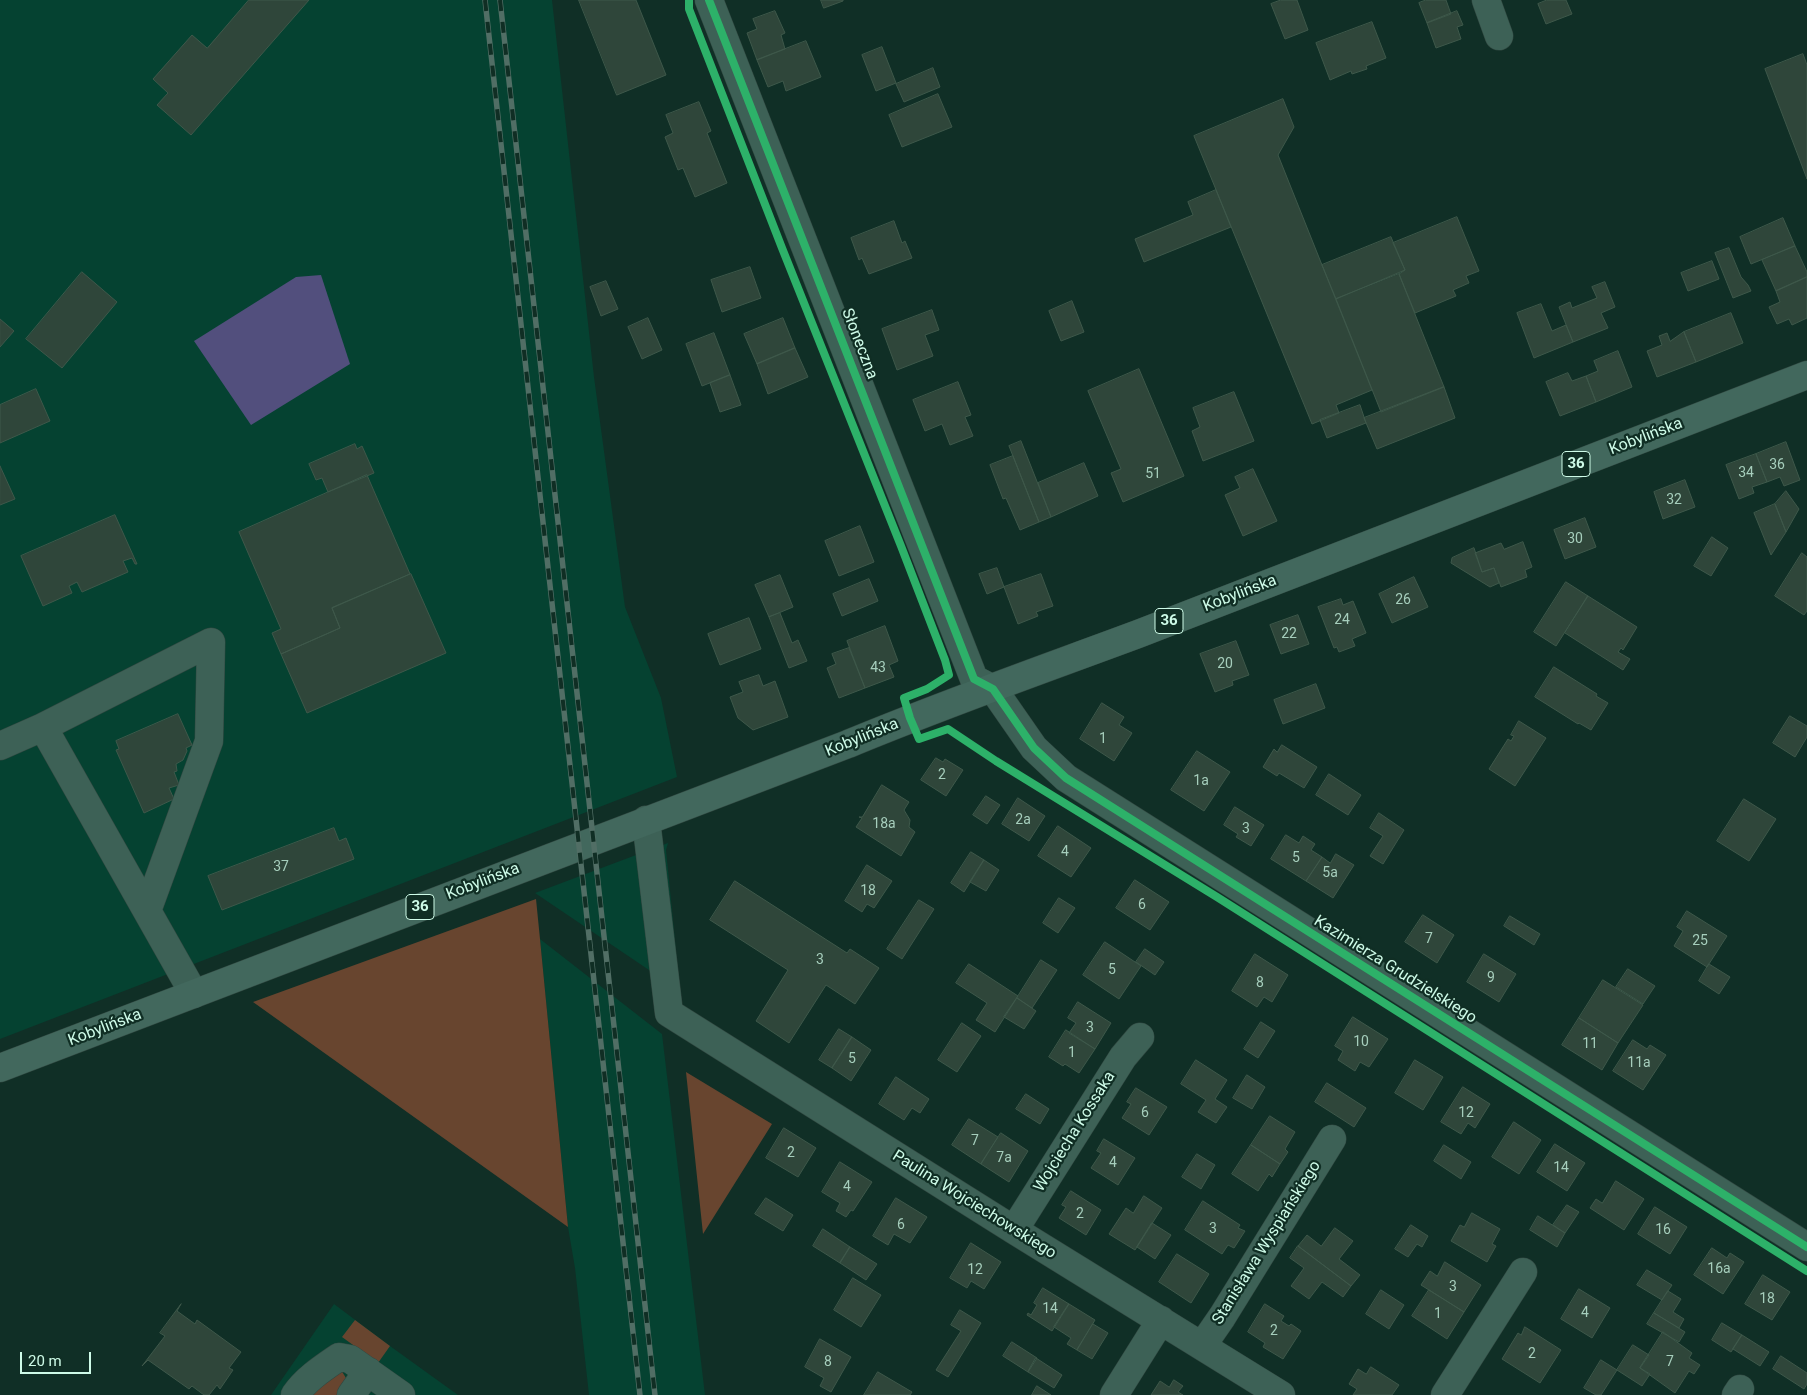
<!DOCTYPE html>
<meta charset="utf-8">
<style>
body{margin:0}
#map{position:relative;width:1807px;height:1395px;overflow:hidden;background:#102f26;font-family:Roboto,sans-serif}
canvas{display:block}
.scale{position:absolute;left:20px;top:1352px;width:71px;height:22px;box-sizing:border-box;border:2px solid #cefbe8;border-top:0;padding-left:6px;font-size:15px;line-height:18px;white-space:nowrap;color:#cefbe8;-webkit-text-stroke:4px #102e24;paint-order:stroke}
</style>
<div id="map">
<canvas width="1807" height="1395"></canvas>
<div class="scale">20 m</div>
</div>
<script>
const c = document.querySelector('canvas').getContext('2d');
c.lineJoin = 'round';
function paint(path, color) {
  c.fillStyle = color;
  c.fill(path, 'evenodd');
}
function stroke(path, color, width, dash) {
  c.strokeStyle = color;
  c.lineWidth = width;
  c.lineCap = dash ? 'butt' : 'round';
  c.setLineDash(dash || []);
  c.stroke(path);
}
function drawText(font, color, halo, rows, align = 'center') {
  c.font = font + ' Roboto,sans-serif';
  c.lineWidth = 4.5;
  c.setLineDash([]);
  c.textBaseline = 'middle';
  c.strokeStyle = halo;
  c.fillStyle = color;
  for (const [text, x, y, turn = 0] of rows) {
    c.save();
    c.translate(x, y);
    c.rotate((+turn || 0) * Math.PI / 180);
    c.textAlign = isNaN(turn) ? turn : align;
    if (halo) c.strokeText(text, 0, 0);
    c.fillText(text, 0, 0);
    c.restore();
  }
}
const built = new Path2D(`
 M0,0H552L594,377L625,607L661,698L677,777L0,1039Z
 M668,843L666,850L680,991L535,893Z
 M540,939L662,1034L705,1395H589L575,1268L568,1227Z
 M334,1304L390,1346L458,1395H271Z`);
const green = new Path2D(`
 M536,899L540,939L568,1227L253,1002Z
 M686,1072L772,1124L703,1234Z
 M355,1320L390,1346L378,1363L342,1337Z
 M341,1370L346,1378L347,1383L338,1395H306Z`);
const water = new Path2D(`
 M321,275L350,364L251,425L194,341L296,277Z`);
const building = new Path2D(`
 M249,0H309L191,135L157,105L168,93L153,79L192,35L207,48Z
 M579,0H636L666,75L617,95Z
 M821,0H843V1L824,8Z
 M1281,0H1297L1308,30L1285,39L1271,4Z
 M1426,0H1446L1451,14L1427,23L1419,3Z
 M1547,0H1566L1572,14L1546,24L1538,4Z
 M775,11L785,33L781,35L785,49L757,60L747,33L757,29L753,19Z
 M1457,11L1463,25L1457,27L1461,39L1436,48L1427,23Z
 M1372,22L1386,58L1366,66L1367,69L1352,74L1351,71L1330,80L1316,43Z
 M806,41L821,77L786,91L783,81L768,87L757,60Z
 M882,47L896,83L876,91L862,55Z
 M1803,54L1807,65V179L1765,69Z
 M933,68L940,87L904,102L896,84Z
 M938,94L952,127L902,147L889,115Z
 M1283,99L1294,127L1278,155L1372,390L1336,405L1339,413L1312,424L1194,136Z
 M699,102L711,131L707,133L727,183L695,197L683,168L678,170L665,137L673,133L666,115Z
 M1216,190L1231,227L1144,262L1135,239L1193,215L1188,202Z
 M1457,217L1479,271L1466,276L1469,283L1453,290L1456,296L1415,313L1399,274L1405,270L1393,243Z
 M1783,218L1795,246L1751,264L1740,237Z
 M894,221L902,243L905,241L912,258L869,274L862,258L859,260L851,238Z
 M1391,237L1405,270L1336,299L1322,265Z
 M1795,246L1807,272V277L1776,291L1762,260Z
 M1729,248L1741,277L1748,285L1751,291L1733,298L1715,253Z
 M1712,261L1719,279L1688,291L1681,273Z
 M750,267L761,298L722,312L711,280Z
 M82,272L117,302L62,368L26,339Z
 M1399,274L1444,387L1381,412L1336,299Z
 M1807,277V318L1792,325L1789,319L1777,324L1769,307L1780,302L1776,291Z
 M606,281L618,309L601,316L590,287Z
 M1605,282L1615,307L1601,313L1608,328L1573,342L1559,307L1570,302L1572,308L1597,298L1592,287Z
 M1072,301L1084,332L1061,341L1049,311Z
 M1541,304L1552,331L1566,325L1573,342L1534,358L1517,313Z
 M932,310L939,330L925,335L933,356L897,370L882,329Z
 M1731,313L1743,343L1696,362L1684,332Z
 M648,318L662,350L642,359L628,327Z
 M783,318L795,348L757,364L744,334Z
 M0,319L14,331L0,347Z
 M1684,332L1696,362L1657,377L1647,351L1662,345L1659,336L1667,333L1670,341Z
 M714,333L730,375L702,386L686,344Z
 M795,348L808,377L768,394L757,364Z
 M1618,351L1632,387L1596,402L1586,376L1598,371L1594,361Z
 M1139,369L1184,476L1123,502L1111,473L1121,469L1088,391Z
 M1568,373L1572,381L1586,376L1596,402L1560,416L1546,382Z
 M730,375L741,405L720,412L710,383Z
 M958,382L971,415L965,417L973,436L950,445L942,424L925,431L913,400Z
 M1444,387L1455,418L1377,449L1364,418Z
 M36,389L50,421L0,443V405Z
 M1234,392L1254,441L1203,461L1192,431L1200,427L1193,408Z
 M1360,405L1366,423L1327,438L1320,420Z
 M1021,441L1051,517L1039,522L1009,446Z
 M1786,442L1800,480L1784,486L1780,477L1767,482L1756,454Z
 M355,444L357,449L362,446L374,473L328,492L322,478L316,480L309,464Z
 M1756,454L1767,482L1752,487L1754,493L1739,499L1726,465Z
 M1013,456L1039,522L1020,530L1006,498L1003,499L990,465Z
 M1084,463L1098,496L1051,517L1038,483Z
 M0,466L15,499L0,505Z
 M1253,469L1277,521L1243,536L1225,495L1240,488L1235,477Z
 M367,475L410,574L332,608L340,628L281,654L272,633L281,629L239,532Z
 M1685,480L1695,507L1663,519L1654,492Z
 M1786,491L1799,509L1786,532L1775,504Z
 M1775,504L1786,532L1771,555L1754,513Z
 M115,515L137,564H135L132,558L123,561L128,572L82,592L77,582L69,586L72,593L43,606L21,556Z
 M1585,518L1596,547L1565,559L1554,530Z
 M860,526L874,562L839,576L825,541Z
 M1712,537L1728,548L1711,576L1694,566Z
 M1523,542L1532,567L1525,570L1527,577L1501,587L1494,568L1482,572L1475,553L1501,543L1504,549Z
 M1474,548L1482,572L1494,568L1499,583L1490,587L1451,563L1452,558Z
 M1802,553L1807,557V611L1804,615L1775,596Z
 M997,568L1004,587L987,594L979,574Z
 M411,574L446,653L307,713L281,654L340,628L332,608Z
 M1041,574L1053,606L1036,612L1038,616L1018,624L1004,587Z
 M780,575L793,607L769,617L755,585Z
 M1414,577L1428,607L1392,623L1379,594Z
 M869,579L878,601L842,616L833,594Z
 M1566,582L1588,596L1556,646L1534,632Z
 M1588,596L1637,627L1623,650L1621,648L1618,652L1630,659L1623,670L1565,633Z
 M1341,599L1343,605L1353,601L1366,633L1352,639L1355,646L1339,652L1337,647L1334,648L1318,607Z
 M780,613L792,643L798,640L807,661L789,668L769,617Z
 M1298,615L1309,644L1281,654L1270,625Z
 M749,618L761,649L720,665L708,634Z
 M885,626L898,661L889,665L894,677L865,688L847,641Z
 M1236,641L1249,675L1232,681L1233,685L1215,692L1200,654Z
 M849,648L865,688L839,698L827,668L836,664L832,654Z
 M1554,667L1597,694L1596,696L1608,703L1591,730L1579,723L1578,724L1535,697Z
 M759,675L763,686L775,681L788,717L753,730L738,718L730,697L743,692L739,682Z
 M1316,684L1325,708L1283,724L1274,700Z
 M1102,703L1124,717L1119,725L1132,733L1114,761L1080,739Z
 M178,714L192,745L186,748L187,751L183,760L176,764L177,771L174,772L179,785L169,788L174,799L144,813L116,750L119,749L116,741Z
 M1790,716L1807,726V737L1795,757L1773,743Z
 M1519,721L1546,738L1515,786L1489,769L1508,739L1511,741L1514,736L1511,735Z
 M1282,745L1317,767L1304,788L1279,773L1277,776L1263,767L1274,749L1277,752Z
 M1197,751L1230,772L1204,811L1171,790Z
 M936,758L943,762L945,759L963,770L946,796L921,780Z
 M1329,774L1361,795L1348,815L1316,795Z
 M882,785L909,802L904,810L910,820L909,827L915,832L901,856L856,827L862,818L859,817H862Z
 M986,796L1000,805L987,824L973,815Z
 M1018,798L1045,816L1029,841L1002,824Z
 M1744,799L1776,819L1749,861L1717,841Z
 M1235,807L1264,825L1251,846L1236,837L1238,834L1224,825Z
 M1379,813L1404,830L1383,864L1370,856L1383,836L1370,828Z
 M1058,826L1091,848L1071,877L1038,856Z
 M334,828L339,841L346,838L354,859L222,910L208,876Z
 M1286,835L1299,843L1303,836L1315,844L1311,850L1322,857L1306,881L1271,859Z
 M971,852L984,860L964,892L951,883Z
 M1336,854L1354,865L1333,898L1306,881L1322,857L1330,863Z
 M984,860L999,870L986,891L970,882Z
 M867,865L892,881L874,908L867,904L862,912L845,901Z
 M1135,880L1169,902L1150,930L1116,908Z
 M735,881L847,953L850,949L879,968L855,1004L826,985L789,1043L756,1021L788,970L710,920Z
 M1059,898L1075,908L1058,933L1043,923Z
 M919,900L934,909L902,959L887,949Z
 M1687,911L1727,936L1707,967L1674,946L1683,931L1677,927Z
 M1423,915L1454,935L1437,963L1405,942Z
 M1510,916L1540,934L1534,945L1504,926Z
 M1105,942L1141,966L1119,999L1083,975Z
 M1145,949L1164,962L1155,975L1136,962Z
 M1255,954L1288,975L1272,1002L1264,997L1257,1007L1232,991Z
 M1484,954L1516,974L1499,1002L1467,982Z
 M1041,960L1057,970L1032,1008L1017,998Z
 M969,964L1018,996L995,1032L976,1020L987,1003L956,983Z
 M1709,964L1730,977L1719,994L1699,981Z
 M1628,969L1655,986L1643,1004L1616,987Z
 M1603,980L1643,1005L1618,1043L1579,1018Z
 M1017,998L1036,1011L1024,1029L1004,1017Z
 M1078,1002L1111,1023L1095,1049L1069,1033L1076,1023L1068,1018Z
 M1353,1017L1388,1039L1369,1067L1360,1062L1355,1071L1338,1060L1343,1051L1335,1046Z
 M1579,1018L1618,1043L1602,1070L1562,1045Z
 M1261,1022L1275,1031L1258,1058L1244,1049Z
 M962,1023L981,1036L957,1072L938,1060Z
 M839,1029L852,1037L832,1068L819,1060Z
 M1066,1030L1095,1049L1079,1073L1065,1064L1063,1066L1049,1057Z
 M852,1037L871,1050L851,1081L832,1068Z
 M1633,1040L1647,1049L1650,1045L1666,1055L1643,1090L1613,1071Z
 M1196,1060L1227,1080L1215,1099L1227,1107L1216,1123L1198,1112L1206,1100L1181,1084Z
 M1415,1060L1443,1077L1423,1110L1395,1093Z
 M1247,1075L1265,1087L1252,1109L1233,1098Z
 M896,1077L929,1099L920,1113L912,1108L904,1120L879,1104Z
 M1327,1083L1366,1108L1354,1127L1315,1102Z
 M1463,1087L1490,1104L1475,1128L1468,1123L1461,1134L1441,1122Z
 M1136,1088L1167,1107L1149,1135L1122,1118L1131,1104L1127,1102Z
 M1026,1094L1049,1109L1040,1124L1016,1109Z
 M1270,1116L1295,1132L1285,1149L1288,1152L1280,1164L1251,1145Z
 M969,1119L998,1137L981,1164L952,1145Z
 M1514,1122L1541,1140L1519,1174L1492,1157Z
 M784,1128L816,1148L798,1177L766,1158Z
 M1001,1133L1028,1151L1009,1182L981,1164Z
 M1104,1139L1135,1158L1118,1185L1091,1168L1101,1153L1097,1151Z
 M1555,1144L1585,1163L1567,1191L1537,1172Z
 M1251,1145L1280,1164L1272,1177L1269,1174L1258,1191L1232,1174Z
 M1444,1145L1471,1162L1461,1179L1434,1161Z
 M1197,1154L1215,1165L1201,1189L1182,1177Z
 M840,1162L872,1182L853,1211L851,1210L846,1217L836,1211L840,1203L822,1192Z
 M1616,1181L1644,1199L1624,1230L1590,1208L1596,1199L1602,1203Z
 M1071,1191L1101,1210L1086,1235L1059,1218L1066,1207L1062,1205Z
 M1144,1196L1162,1208L1135,1250L1109,1234L1126,1208L1133,1213Z
 M766,1198L793,1215L783,1231L755,1214Z
 M896,1198L927,1217L910,1243L894,1234L888,1245L873,1236Z
 M1203,1201L1240,1225L1238,1228L1245,1231L1234,1248L1228,1245L1222,1254L1185,1230Z
 M1567,1205L1579,1212L1565,1233L1553,1225Z
 M1655,1207L1687,1227L1670,1254L1638,1234Z
 M1472,1213L1500,1229L1492,1244L1496,1246L1487,1262L1451,1241L1460,1225L1464,1227Z
 M1538,1216L1565,1233L1557,1247L1530,1230Z
 M1152,1223L1171,1235L1155,1259L1137,1247Z
 M1411,1225L1428,1236L1422,1247L1417,1244L1408,1257L1395,1249Z
 M1335,1228L1353,1241L1339,1259L1360,1275L1351,1286L1298,1246L1307,1235L1321,1246Z
 M823,1229L850,1247L840,1263L813,1246Z
 M971,1243L1001,1262L984,1289L971,1281L967,1288L950,1278Z
 M1298,1246L1351,1286L1343,1297L1322,1282L1309,1299L1291,1286L1304,1268L1290,1258Z
 M850,1247L877,1264L866,1280L840,1263Z
 M1712,1248L1727,1258L1730,1253L1744,1262L1723,1294L1694,1275Z
 M1177,1254L1209,1274L1191,1303L1159,1282Z
 M1445,1262L1481,1285L1464,1312L1421,1285L1430,1271L1437,1276Z
 M1647,1270L1672,1285L1662,1300L1637,1285Z
 M1763,1275L1790,1292L1772,1320L1745,1304Z
 M853,1278L881,1295L861,1327L834,1310Z
 M1043,1288L1069,1304L1052,1331L1027,1315L1028,1313L1031,1315L1037,1305L1034,1303Z
 M1579,1289L1610,1308L1592,1338L1561,1319Z
 M1381,1290L1404,1305L1389,1329L1366,1314Z
 M1429,1290L1464,1312L1447,1339L1412,1316Z
 M1668,1291L1681,1299L1673,1312L1684,1319L1679,1328L1654,1313Z
 M181,1304L177,1311L195,1324L197,1320L241,1352L229,1368L233,1370L220,1389L217,1385L209,1395H204L192,1386L189,1389L148,1360L142,1366L165,1336L160,1333Z
 M1069,1304L1095,1320L1077,1350L1067,1344L1071,1338L1054,1327Z
 M1265,1304L1284,1316L1281,1321L1289,1326L1291,1324L1301,1331L1283,1359L1263,1347L1265,1343L1248,1332Z
 M960,1310L981,1323L948,1377L936,1370L961,1331L951,1325Z
 M1654,1313L1685,1332L1679,1342L1647,1324Z
 M1722,1323L1742,1335L1731,1352L1712,1340Z
 M1093,1324L1108,1333L1092,1359L1077,1350Z
 M1525,1327L1561,1350L1540,1383L1502,1359L1518,1333L1521,1335Z
 M1663,1332L1692,1353L1689,1358L1700,1365L1694,1374L1689,1371L1675,1393L1640,1368Z
 M1742,1335L1769,1352L1760,1366L1733,1349Z
 M820,1339L851,1357L831,1392L820,1386L824,1378L805,1367Z
 M1012,1342L1037,1358L1028,1372L1003,1356Z
 M1633,1345L1649,1355L1640,1368L1650,1374L1642,1386L1617,1370Z
 M1781,1356L1807,1373V1384L1804,1389L1773,1369Z
 M1036,1358L1062,1375L1054,1388L1028,1372Z
 M1601,1360L1617,1370L1601,1395H1596L1584,1388Z
 M1371,1367L1399,1385L1392,1395H1353L1357,1389L1349,1384L1358,1369L1366,1374Z
 M878,1372L912,1392L910,1395H864Z
 M1174,1380L1183,1386L1178,1392L1183,1395H1151L1160,1381L1169,1387Z
 M1037,1386L1051,1395H1032Z`);
const minor = new Path2D(`
 M709,0L974,679L993,689L1034,748L1066,778L1807,1247
 M1486,0L1499,36
 M43,727L211,642L209,741L147,911
 M0,746L43,727L194,994
 M646,820L669,1013L1014,1230L1281,1395
 M1014,1230L1123,1057L1140,1037
 M1202,1346L1222,1317L1332,1139
 M295,1395C306,1379 323,1368 339,1357L350,1359L401,1395
 M351,1395L368,1371
 M1114,1395L1161,1320
 M1445,1395L1523,1272
 M1736,1395L1740,1389`);
const major = new Path2D(`
 M0,1068L848,744C944,704 1041,670 1138,634C1361,548 1584,462 1807,375`);
const rail = new Path2D(`
 M485,0L640,1395
 M500,0L655,1395`);
const cycleway = new Path2D(`
 M689,0V9L782,248L901,546L945,660L949,675L927,689L904,698L910,718L919,739L948,729L996,761L1217,897L1807,1271
 M709,0L974,679L993,689L1034,748L1066,778L1807,1247`);
const numberNames = [
 ["36",1777,465],
 ["34",1746,473],
 ["51",1153,474],
 ["32",1674,500],
 ["30",1575,539],
 ["26",1403,600],
 ["24",1342,620],
 ["22",1289,634],
 ["20",1225,664],
 ["43",878,668],
 ["1",1103,739],
 ["2",942,775],
 ["1a",1201,781],
 ["2a",1023,820],
 ["18a",884,824],
 ["3",1246,829],
 ["4",1065,852],
 ["5",1296,858],
 ["37",281,867],
 ["5a",1330,873],
 ["18",868,891],
 ["6",1142,905],
 ["7",1429,939],
 ["25",1700,941],
 ["3",820,960],
 ["5",1112,970],
 ["9",1491,978],
 ["8",1260,983],
 ["3",1090,1028],
 ["10",1361,1042],
 ["11",1590,1044],
 ["1",1072,1053],
 ["5",852,1059],
 ["11a",1639,1063],
 ["6",1145,1113],
 ["12",1466,1113],
 ["7",975,1141],
 ["2",791,1153],
 ["7a",1004,1158],
 ["4",1113,1163],
 ["14",1561,1168],
 ["4",847,1187],
 ["2",1080,1214],
 ["6",901,1225],
 ["3",1213,1229],
 ["16",1663,1230],
 ["16a",1719,1269],
 ["12",975,1270],
 ["3",1453,1287],
 ["18",1767,1299],
 ["14",1050,1309],
 ["4",1585,1313],
 ["1",1438,1314],
 ["2",1274,1331],
 ["2",1532,1354],
 ["8",828,1362],
 ["7",1670,1362]
];
const shields = [
 [1576,464,28],
 [1169,621,28],
 [420,907,28]
];
const shieldNames = [
 ["36",1576,464],
 ["36",1169,621],
 ["36",420,907]
];
const streetNames = [
 ["Słoneczna",859,344,69],
 ["Kobylińska",1646,437,-21],
 ["Kobylińska",1240,594,-21],
 ["Kobylińska",862,738,-22],
 ["Kobylińska",483,882,-21],
 ["Kazimierza Grudzielskiego",1395,970,32],
 ["Kobylińska",105,1028,-21],
 ["Wojciecha Kossaka",1075,1132,-58],
 ["Paulina Wojciechowskiego",974,1205,32],
 ["Stanisława Wyspiańskiego",1267,1243,-58]
];
paint(built, '#054231');
paint(green, '#68452f');
paint(water, '#524f7d');
paint(building, '#2f463a');
stroke(building, '#3e584a', 1);
stroke(minor, '#314841', 29);
stroke(major, '#314841', 29);
stroke(minor, '#3d6156', 28);
stroke(major, '#42685d', 28);
stroke(rail, '#516e65', 5.5);
stroke(rail, '#102e24', 4, [11]);
stroke(cycleway, '#2db169', 8);
drawText('14px', '#a6cebc', null, numberNames);
for (const [x, y, w] of shields) {
  const box = new Path2D();
  box.roundRect(x - w / 2, y - 12.5, w, 25, 4);
  c.fillStyle = '#102e24';
  c.fill(box);
  stroke(box, '#cefbe8', 1);
}
drawText('bold 15px', '#cefbe8', null, shieldNames);
drawText('16px', '#cefbe8', '#102e24', streetNames);
</script>
